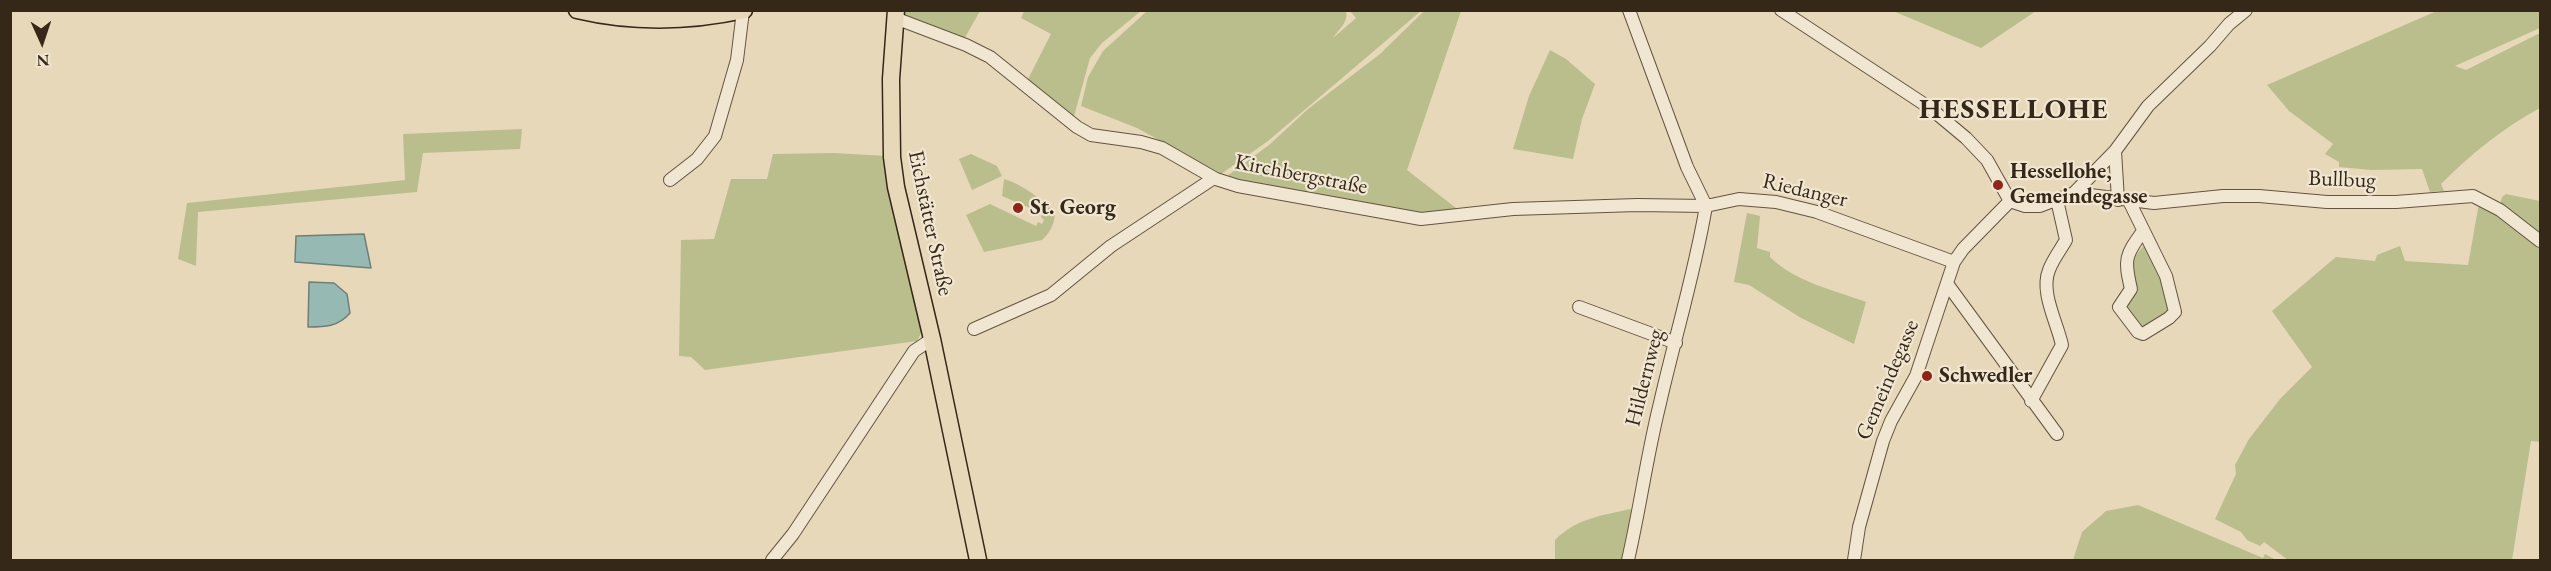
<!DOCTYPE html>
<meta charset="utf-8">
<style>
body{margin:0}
#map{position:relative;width:2551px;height:571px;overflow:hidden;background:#e8d8ba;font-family:"EB Garamond",serif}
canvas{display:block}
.frame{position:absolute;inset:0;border:12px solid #352818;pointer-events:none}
.north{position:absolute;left:12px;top:12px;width:60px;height:60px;-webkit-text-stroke:4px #f0e6d2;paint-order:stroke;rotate:177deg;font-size:16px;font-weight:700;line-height:24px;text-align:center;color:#352818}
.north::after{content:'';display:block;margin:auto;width:21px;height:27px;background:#352818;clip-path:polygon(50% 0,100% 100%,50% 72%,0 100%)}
</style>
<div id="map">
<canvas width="2551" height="571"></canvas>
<div class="frame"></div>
<div class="north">N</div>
</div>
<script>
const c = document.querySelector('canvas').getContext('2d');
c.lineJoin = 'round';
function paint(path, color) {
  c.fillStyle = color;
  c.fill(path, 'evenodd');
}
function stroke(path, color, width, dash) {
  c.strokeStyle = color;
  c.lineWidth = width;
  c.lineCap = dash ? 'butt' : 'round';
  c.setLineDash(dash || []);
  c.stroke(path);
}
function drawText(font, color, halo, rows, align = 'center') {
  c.font = font + ' "EB Garamond",serif';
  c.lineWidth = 4.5;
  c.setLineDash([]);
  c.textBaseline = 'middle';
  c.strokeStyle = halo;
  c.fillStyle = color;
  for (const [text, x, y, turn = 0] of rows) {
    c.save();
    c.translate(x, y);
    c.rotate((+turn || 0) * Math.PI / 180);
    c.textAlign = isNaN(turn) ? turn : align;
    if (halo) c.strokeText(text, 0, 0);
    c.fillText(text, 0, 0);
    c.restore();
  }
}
const green = new Path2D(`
 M2439,10L2540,11V28L2455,66L2466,70L2540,33V108C2503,128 2471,154 2441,184L2444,191L2430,192L2422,169L2371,170L2339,167V162L2325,154L2333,144L2289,111L2267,85Z
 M903,11H980L963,41L903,15Z
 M1024,11H1141L1102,43L1090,58L1073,120L1027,81L1051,34L1021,18Z
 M1147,11H1346C1349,22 1338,30 1333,38L1356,18L1350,11H1421L1268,141L1221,174L1137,128L1081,106L1088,77L1103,51Z
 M1424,11H1461L1407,170L1456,208L1454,213H1404L1223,179L1269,145L1308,109L1380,54Z
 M1893,11L2036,10V11L1981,48Z
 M1550,50L1566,59L1595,84L1582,119L1573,159L1513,149L1529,96Z
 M522,129L520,149L423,153L417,192L198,212L196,266L178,259L187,203L405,180L403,134Z
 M834,153L887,156L922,331L917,341L705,370L691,357L679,356L681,240L714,239L731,179H767L773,154Z
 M971,154L997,166L1002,176L972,190L959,159Z
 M1004,179C1024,185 1039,198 1055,212C1055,223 1050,233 1042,240L984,252L966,215L990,204L1036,226L1038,222L1042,224L1044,220L1041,217L1042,213L1002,196Z
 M2506,194L2540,201V235L2500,206L2502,197Z
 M2479,203L2524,231L2540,247V442L2531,441L2512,560H2288L2264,542L2260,546L2247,540L2241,532L2215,519L2236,474L2235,465L2249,439L2280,399L2312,367L2272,311L2336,257L2375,261L2377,255L2400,246L2405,261L2468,265Z
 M1747,213L1760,216L1757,248L1770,252V257C1795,282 1834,290 1866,302L1854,344L1801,318L1749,285L1734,282Z
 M2145,244L2162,275L2172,309L2167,317L2138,329L2123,307L2128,265Z
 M2138,505L2263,558L2265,554L2276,560H2073L2082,532L2106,511Z
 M1630,509L1633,511L1625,560H1555V540C1577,518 1601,516 1630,509Z`);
const water = new Path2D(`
 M364,234L371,268L295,262L296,236Z
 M309,282L334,283L347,294L350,313C338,327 325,327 308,327Z`);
const minor = new Path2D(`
 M1629,10L1687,167L1706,206
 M1781,10L1930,108L1966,138L1987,160L2010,201L2025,206H2040L2074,193L2115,151L2148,106L2210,46L2229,24L2246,10
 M895,18L966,45L990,57L1077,127L1091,135L1141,142L1162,148L1216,179L1238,186L1421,219L1513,209L1637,205L1706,206L1739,199L1776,202L1817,212L1954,262
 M2115,151L2118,200
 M670,180L697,159L715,136L737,60L743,11
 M2074,193L2154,203L2223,196H2259L2327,202H2396L2473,196L2500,210L2540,241
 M2129,201L2166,276L2175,312L2169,318L2143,334L2138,332L2119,307L2131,289C2124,259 2125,256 2143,231
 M1948,285L2057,434
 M1579,307L1676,343
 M974,329L1051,295L1111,246L1214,178
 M2031,401L2062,345C2057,322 2040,292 2049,270C2053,259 2061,249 2066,240L2057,200
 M772,560L793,534L914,351L932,339
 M1628,560C1640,508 1647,455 1660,403C1675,337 1695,272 1706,206
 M1854,560L1859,527L1883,441L1891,421L1916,376L1954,262L1963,249L2010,201`);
const major = new Path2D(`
 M577,10C632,23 689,22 744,10
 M896,10L891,79L892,157L896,187L932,339L978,560`);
const markers = [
 [1998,185,6,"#8f2418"],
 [1018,208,6,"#8f2418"],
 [1927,376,6,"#8f2418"]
];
const poiNames = [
 ["Hessellohe,",2010,172],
 ["Gemeindegasse",2010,197],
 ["St. Georg",1030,208],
 ["Schwedler",1939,376]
];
const streetNames = [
 ["Kirchbergstraße",1301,175,11],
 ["Bullbug",2342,180,2],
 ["Riedanger",1805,191,13],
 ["Eichstätter Straße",930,223,78],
 ["Hildernweg",1645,378,-76],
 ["Gemeindegasse",1888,380,-67]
];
const districtNames = [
 ["HESSELLOHE",2014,110]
];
paint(green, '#babe8d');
paint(water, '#97b9b3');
stroke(water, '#707f75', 1.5);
stroke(minor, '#625440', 14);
stroke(major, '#352818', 19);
stroke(minor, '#f0e6d2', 12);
stroke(major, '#e8d8ba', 16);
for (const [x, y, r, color] of markers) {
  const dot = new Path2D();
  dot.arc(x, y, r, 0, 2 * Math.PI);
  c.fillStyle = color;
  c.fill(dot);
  stroke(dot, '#f0e6d2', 2);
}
drawText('bold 22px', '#352818', '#f0e6d2', poiNames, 'left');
drawText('22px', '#352818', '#f0e6d2', streetNames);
c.letterSpacing = '1.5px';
drawText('bold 28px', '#352818', '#f0e6d2', districtNames);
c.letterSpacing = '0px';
</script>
